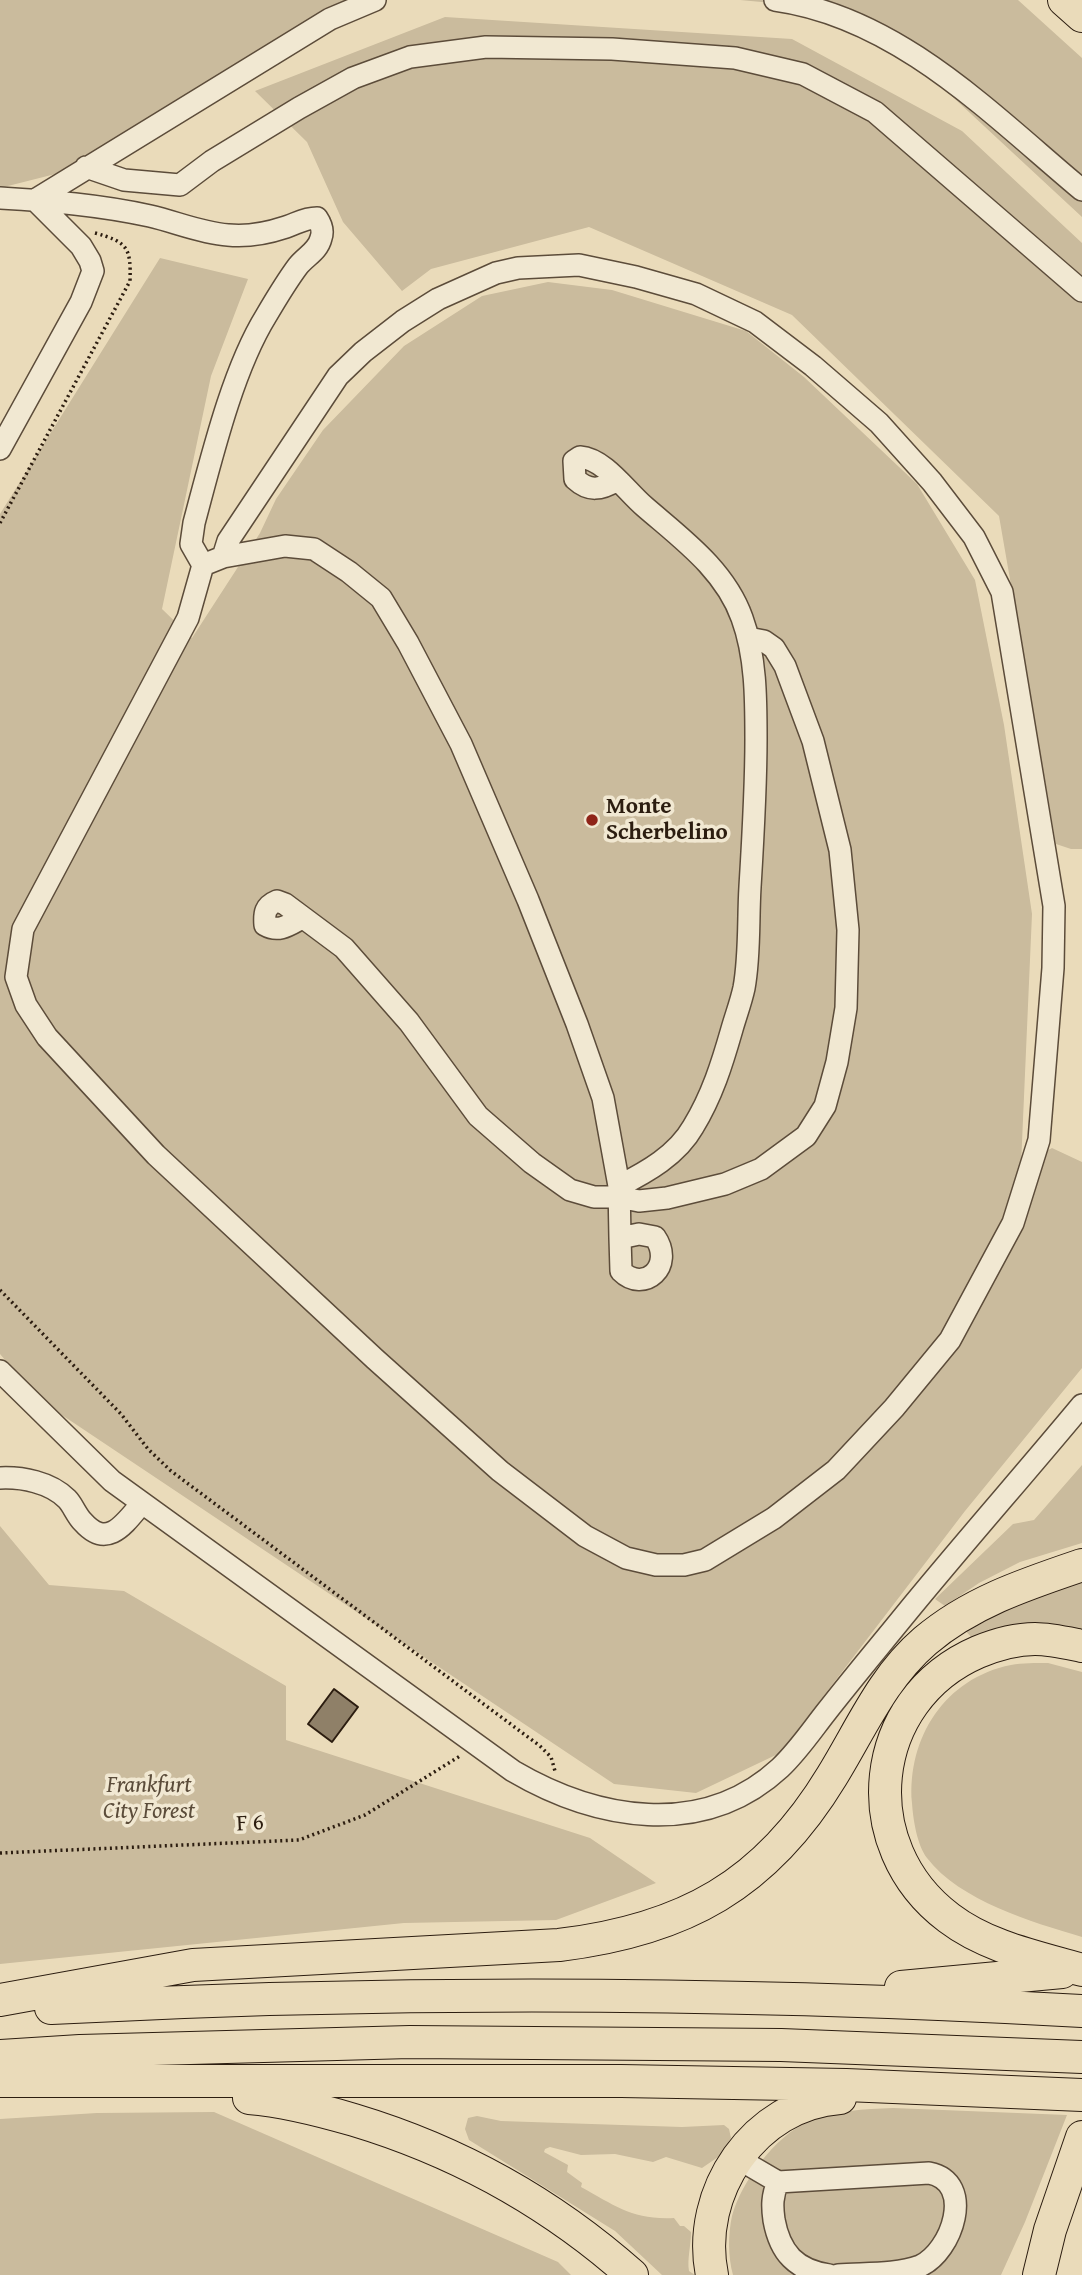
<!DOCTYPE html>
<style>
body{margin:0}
canvas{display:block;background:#eadbba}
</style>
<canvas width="1082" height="2275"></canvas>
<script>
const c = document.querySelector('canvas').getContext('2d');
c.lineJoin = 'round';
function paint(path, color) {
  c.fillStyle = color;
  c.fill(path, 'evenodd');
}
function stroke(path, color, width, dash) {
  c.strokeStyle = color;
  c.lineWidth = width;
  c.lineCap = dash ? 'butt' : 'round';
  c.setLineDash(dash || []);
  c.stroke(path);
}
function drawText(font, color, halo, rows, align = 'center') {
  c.font = font + ' "Gentium Book Plus",serif';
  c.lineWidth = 7;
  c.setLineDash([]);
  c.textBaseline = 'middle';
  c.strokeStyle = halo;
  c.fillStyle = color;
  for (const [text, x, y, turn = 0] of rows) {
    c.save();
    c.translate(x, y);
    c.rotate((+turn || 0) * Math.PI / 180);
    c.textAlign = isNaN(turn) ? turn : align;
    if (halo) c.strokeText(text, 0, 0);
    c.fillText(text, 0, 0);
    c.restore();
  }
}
const green = new Path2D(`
 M0,0H374L79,168L0,188Z
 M740,0H1018L1082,58V217L900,48L816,7Z
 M445,17L792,39L962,131L1082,243V849H1071L1056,844L999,516L792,315L589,227L431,269L402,291L343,222L307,142L255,91Z
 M160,258L248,279L211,376L162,609L192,638L260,533L276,499L323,430L404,346L482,296L548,282L612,290L746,331L804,377L917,484L975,580L1004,725L1032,914L1021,1165L1052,1148L1082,1162V1368L965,1511L780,1753L696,1793L614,1784L38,1399L0,1354V514Z
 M1082,1465V1543L1020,1562L979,1583L945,1606L935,1599L1013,1524L1034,1520Z
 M0,1526L49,1585L124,1591L286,1686V1740L590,1838L656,1883L556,1920L404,1923L0,1964Z
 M1082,1577V1634L973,1639L962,1627Z
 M1048,1663L1082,1672V1937C1032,1922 960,1901 927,1858C917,1845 913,1819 912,1803C907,1738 945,1678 1011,1665C1022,1663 1036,1663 1048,1663Z
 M893,2108L1067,2115L1025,2222L1001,2275H733C728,2257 728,2234 732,2216C741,2182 776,2135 808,2122C837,2110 863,2109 893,2108Z
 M214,2112L558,2262L571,2275H0V2119L97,2113Z
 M477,2116L501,2121L682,2127L724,2125L729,2129L731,2138L721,2155L702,2168L666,2157L653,2162L615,2154L581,2155L550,2147L545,2149L544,2152L568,2165L567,2172L582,2183L581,2187C616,2206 632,2220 674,2218L680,2226H684L691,2232C691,2246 687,2259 689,2271L695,2275H662L615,2231L469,2140L465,2129L468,2118Z`);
const building = new Path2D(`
 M334,1689L358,1707L332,1742L308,1724Z`);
const path = new Path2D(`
 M0,523L130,281C131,248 128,242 95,233
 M0,1290L121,1414L148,1449L171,1471L540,1746L551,1757L555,1771
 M0,1853L299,1840L365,1815L460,1756`);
const minor = new Path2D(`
 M775,0C898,17 991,114 1082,190
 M86,167L124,180L180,185L212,161L299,108L353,78L410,57L486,47L612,49L735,58L803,74L875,112L1082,291
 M0,198C50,201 100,205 150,216C176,222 201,233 228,235C247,237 268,233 286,227C298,223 304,218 317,218C321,224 324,230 321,238C318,251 306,256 298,266C286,282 276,299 266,316C232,371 211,460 194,523L191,544L203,565L223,557L228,541L338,376L363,352L403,321L438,299L496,273L518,268L579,265L636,277L696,294L755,322L813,366L879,423L932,482L974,537L1002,592L1054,906L1053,968L1039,1140L1013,1223L950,1340L894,1408L836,1470L774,1518L705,1560L684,1565H656L626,1558L585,1536L500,1471L375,1359L156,1155L47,1037L26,1005L16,977L23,929L188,618L203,565
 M35,200L330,19L375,0
 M0,449L81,302L93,271L90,261L81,246L35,200
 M617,480C601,490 589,492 575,479L574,461L580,457C605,459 626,491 645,507C682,539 725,570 742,618C756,656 756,699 756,739C756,788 753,838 750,887C748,920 750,956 744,988C741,1002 736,1015 732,1029C722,1064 712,1096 693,1127C677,1155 647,1172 619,1186
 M223,557L285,546L314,549L349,572L381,598L408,643L461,744L528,900L577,1024L603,1098L619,1186L620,1238L639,1234L655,1237C675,1266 644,1294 621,1271L620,1238
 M302,918C289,925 279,933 265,925C264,913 265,906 277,901L285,904L344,948L409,1022L478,1116L532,1163L570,1190L594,1197H619L639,1201L667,1198L725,1184L761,1169L806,1136L825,1106L837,1062L846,1008L848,930L840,850L813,741L785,666L774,648L764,641L748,638
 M0,1371L112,1481L513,1771C595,1819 702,1840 780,1768C798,1751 812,1730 827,1711C852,1679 878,1648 904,1616C962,1545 1023,1476 1082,1405
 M0,1478C22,1477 50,1482 67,1499C73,1505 76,1515 83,1522C108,1550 125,1523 142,1503
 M737,2158L778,2182L929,2173C976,2182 952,2252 920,2266C896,2275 864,2273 838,2275
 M778,2182C772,2196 772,2206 774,2220C780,2253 796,2270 829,2275`);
const highway = new Path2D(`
 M1064,0L1082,16
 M1082,1646C1067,1643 1050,1639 1035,1639C1016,1639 995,1645 978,1652C867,1700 853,1846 949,1918C987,1947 1037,1957 1082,1970
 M901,1987L1062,1972
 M0,2000L193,1965L559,1945C684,1930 766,1885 832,1776C861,1729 882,1678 925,1641C971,1602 1026,1584 1082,1565
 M51,2008C394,1990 739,1992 1082,2011
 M0,2056L80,2051L410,2042L781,2045L1082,2057
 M0,2081H621L846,2085L1082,2095
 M249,2098C285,2101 320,2110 354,2120C457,2151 551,2203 632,2275
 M712,2275C695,2192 755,2104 840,2098
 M1039,2275L1050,2230L1082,2137`);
const markers = [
 [592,820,7,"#8f2418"]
];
const poiNames = [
 ["Monte",606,807],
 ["Scherbelino",606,833]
];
const parkNames = [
 ["Frankfurt",149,1786],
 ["City Forest",149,1812]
];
const streetNames = [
 ["F 6",250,1824,-3]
];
paint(green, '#cabb9d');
paint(building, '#8f8068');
stroke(building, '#2c1d10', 2);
stroke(minor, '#5c4c3a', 24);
stroke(highway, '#2c1d10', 34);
stroke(path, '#2c1d10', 3.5, [2, 3.5]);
stroke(minor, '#f1e8d2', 21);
stroke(highway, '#eadbba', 32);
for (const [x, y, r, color] of markers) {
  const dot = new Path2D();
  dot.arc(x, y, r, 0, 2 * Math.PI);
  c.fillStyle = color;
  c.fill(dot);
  stroke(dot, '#f1e8d2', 2.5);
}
drawText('bold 23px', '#2c1d10', '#f1e8d2', poiNames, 'left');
drawText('italic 23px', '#5b4c3a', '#f1e8d2', parkNames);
drawText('23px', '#2c1d10', '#f1e8d2', streetNames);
</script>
